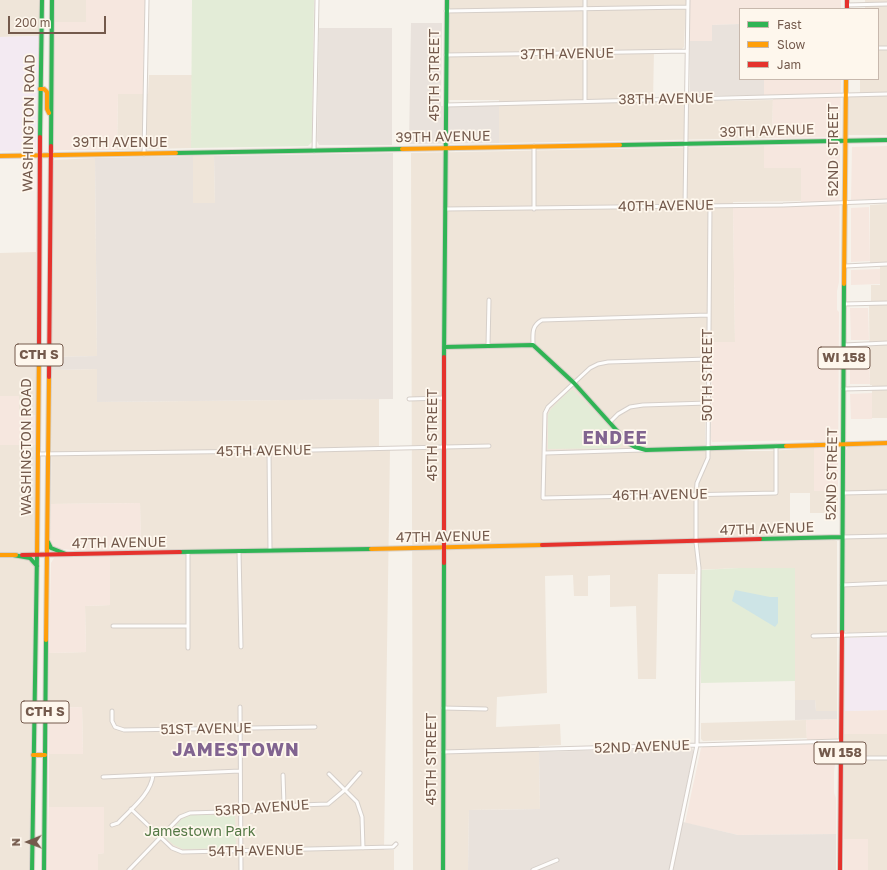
<!DOCTYPE html>
<style>
body{margin:0}
#map{position:relative;width:887px;height:870px;overflow:hidden;background:#f6f2eb;font-family:"Golos Text",sans-serif}
canvas{display:block}
.legend{position:absolute;left:739px;top:8px;width:140px;height:72px;box-sizing:border-box;background:#fef7ed;border:1px solid #c7b8ad;margin:0;padding:5px 7px;list-style:none;font-size:12px;color:#745a4c}
.legend li{display:flex;align-items:center;gap:8px;height:20px}
.legend b{width:20px;border:1px solid #c7b8ad}
.north{position:absolute;left:8px;top:822px;width:40px;height:40px;-webkit-text-stroke:3px #fef7ed;paint-order:stroke;rotate:269deg;font-size:11px;font-weight:700;line-height:16px;text-align:center;color:#745a4c}
.north::after{content:'';display:block;margin:auto;width:14px;height:18px;background:#745a4c;clip-path:polygon(50% 0,100% 100%,50% 72%,0 100%)}
.scale{position:absolute;left:8px;top:16px;width:98px;height:18px;box-sizing:border-box;border:2px solid #745a4c;border-top:0;padding-left:5px;font-size:12px;line-height:14px;white-space:nowrap;color:#745a4c;-webkit-text-stroke:3px #fef7ed;paint-order:stroke}
</style>
<div id="map">
<canvas width="887" height="870"></canvas>
<ul class="legend">
<li><b style="height:5px;background:#30b455"></b>Fast</li>
<li><b style="height:5px;background:#ff9f0a"></b>Slow</li>
<li><b style="height:5px;background:#e5322d"></b>Jam</li>
</ul>
<div class="north">N</div>
<div class="scale">200 m</div>
</div>
<script>
const ctx = document.querySelector('canvas').getContext('2d');
ctx.lineJoin = 'round';
function fillPath(path, color) { ctx.fillStyle = color; ctx.fill(path, 'evenodd'); }
function strokePath(path, color, width, dash) { ctx.strokeStyle = color; ctx.lineWidth = width; ctx.lineCap = dash ? 'butt' : 'round'; ctx.setLineDash(dash || []); ctx.stroke(path); }
function label(font, color, halo, rows, align = 'center') {
  ctx.font = font + ' "Golos Text",sans-serif'; ctx.lineWidth = 3.5; ctx.setLineDash([]); ctx.textBaseline = 'middle'; ctx.strokeStyle = halo; ctx.fillStyle = color; for (const [text, x, y, turn = 0] of rows) {
    ctx.save(); ctx.translate(x, y); ctx.rotate((+turn || 0) * Math.PI / 180); ctx.textAlign = isNaN(turn) ? turn : align; if (halo) ctx.strokeText(text, 0, 0); ctx.fillText(text, 0, 0); ctx.restore();
  }
}
const residential = new Path2D(`
 M0,0H39V36L0,37Z
 M55,0H86V22H54Z
 M450,0H686L684,47L682,49H654L653,102L773,100L772,138L499,143V100H449Z
 M865,0H887V135H844L845,96H860V79H878V9H865Z
 M149,75H192L191,148L117,150L118,94H148Z
 M764,146V168H801V201L733,202L735,342H706L705,451H769L814,448V491H838V513H810V493H790V541L834,540L837,541V711H816L815,700H795L794,568H739L695,570V574H658L656,679H638L636,606L610,607V575L588,576V596H574L573,575L545,576L547,693L497,697L496,727L560,724L561,745L539,746L540,809L469,810L468,870H413L411,153Z
 M193,156H214L215,203L193,204Z
 M95,158L97,356L52,357V161L55,160Z
 M887,204V418H872V385H870L869,305H871V285H880V263H870V205Z
 M36,252V415H19L18,396H0V253Z
 M97,369V402L379,399V449H390L384,850H394V870H98V854L104,853L49,807V754L83,753L82,707L49,708V653L86,652L85,606L110,605V556L141,555L140,503L51,504L52,370Z
 M0,445H36L29,870H0Z
 M887,446V632L848,633L845,631L846,450L848,447H852Z
 M806,720L807,738L703,741L701,739V723Z
 M844,734H887V870H868V839H844Z`);
const commercial = new Path2D(`
 M86,0H145L143,94H118L117,150H54L52,148V144L54,22H86Z
 M690,0H841V9H740V24L712,25V41H690Z
 M764,79H841L840,135L836,137L772,138L773,95H764Z
 M839,145L840,151L839,282L837,291V310L839,312L838,491H814V440L712,442L711,439L712,342H735L733,208L801,206V168H764V146Z
 M887,146V199L851,200L852,147Z
 M869,207L870,261L851,262V208Z
 M880,269V284L851,285V270Z
 M850,308H868L869,340H851Z
 M850,348H869L870,384H850Z
 M872,393V419H851L850,394Z
 M0,396H19V415H36V445H0Z
 M140,503L141,550H110V605L85,606L86,652L49,653L51,563L54,558L73,556L74,550L59,549L52,546L50,538L51,504Z
 M82,707L83,754H49V708Z
 M887,710V734H844L845,711Z
 M837,719V748L834,772V793L836,798V834L738,835L685,823L701,748L703,747L807,744L806,720Z
 M49,807H104V853L98,854V870H47Z
 M844,839H868V870H844Z`);
const industrial = new Path2D(`
 M411,23H442L441,106L499,105V143L409,144Z
 M740,24V79H764V95L691,96L690,92V41H712V25Z
 M319,28H392V145H319L317,141Z
 M393,153V399L97,402V369L52,370V357L97,356L95,158L193,156V203H215L214,156Z
 M795,700H815L816,711H837V719L795,720Z
 M692,748L693,750V754L679,821L738,835L836,834V870H468L469,810L540,809L539,752Z`);
const education = new Path2D(`
 M39,36L36,148L34,150L27,151H0V37Z
 M887,636V710L845,711V638Z`);
const green = new Path2D(`
 M192,0H314L312,142L308,146L191,148Z
 M573,390L621,439L622,443L621,446L617,448L548,449V415L551,409L569,391Z
 M739,568H795V681L701,683V570Z
 M191,815H235L236,848L183,849L174,845L165,837L182,819Z`);
const water = new Path2D(`
 M735,590L770,597H778V623L775,627L732,601Z`);
const street = new Path2D(`
 M847,5L887,4
 M446,11L688,7
 M878,48H887
 M446,55L687,51
 M585,101V0
 M446,105L887,94
 M534,146V209
 M314,151L317,0
 M144,154L147,0
 M685,206L688,0
 M445,209L783,205L887,201
 M845,266L887,264
 M844,304L887,303
 M533,345C533,334 531,326 542,320L709,315
 M844,345L887,343
 M488,346L489,300
 M709,359L608,362L598,364L590,368L548,407L545,413L543,498L776,493V446
 M843,389L887,388
 M409,399L444,398
 M610,422L618,414L630,407L643,405L708,403
 M269,451L270,550
 M545,453L643,450
 M38,454L269,451L489,446
 M843,493L887,492
 M842,537L887,536
 M239,551L241,647
 M842,585L887,583
 M113,626H187
 M813,636L887,634
 M188,648V553
 M240,707L241,870
 M443,708L486,709
 M112,711V721L115,727L124,730L315,727
 M443,752L840,741
 M840,758H887
 M329,774L357,802L362,817L363,848
 M283,775L284,805
 M103,777L240,771
 M131,809L172,848L182,852L393,847L396,844
 M112,825L118,823C131,809 151,794 153,775
 M129,870L180,817L190,813L256,811L272,806L328,804L346,789L360,773
 M533,870L557,860
 M671,870L697,745L699,568L696,542V495L697,483L708,458L710,205`);
const fast = new Path2D(`
 M40,137L42,0
 M620,145L887,140
 M51,146L52,0
 M176,153L402,149
 M444,347L533,345L574,383L628,443L635,447L646,450L786,446
 M444,357L447,0
 M760,539L842,537
 M48,542L51,548L66,554
 M180,552L371,549
 M13,555L30,558L37,566
 M842,632L844,284
 M32,870L37,554
 M44,870L46,640
 M443,870L444,563`);
const slow = new Path2D(`
 M40,89H44L47,92V109L49,113
 M402,149L620,145
 M0,156L176,153
 M844,284L846,79
 M786,446L887,443
 M371,549L542,545
 M37,554L39,348
 M0,555H16
 M46,640L49,377
 M33,755H45`);
const jam = new Path2D(`
 M847,0V9
 M39,348L40,137
 M49,377L51,146
 M542,545L760,539
 M22,555L180,552
 M444,563V357
 M840,870L842,632`);
const shields = [
 [39,355,48],
 [844,358,52],
 [45,712,48],
 [840,753,52]
];
const shieldNames = [
 ["CTH S",39,355],
 ["WI 158",844,358],
 ["CTH S",45,712],
 ["WI 158",840,753]
];
const streetNames = [
 ["37TH AVENUE",567,54,-1],
 ["45TH STREET",435,75,-90],
 ["38TH AVENUE",666,99,-1],
 ["WASHINGTON ROAD",29,123,-89],
 ["39TH AVENUE",767,131,-2],
 ["39TH AVENUE",443,137,-1],
 ["39TH AVENUE",120,143],
 ["52ND STREET",834,150,-90],
 ["40TH AVENUE",666,206,-1],
 ["50TH STREET",708,375,-90],
 ["45TH STREET",433,435,-90],
 ["WASHINGTON ROAD",27,447,-90],
 ["45TH AVENUE",264,451,-1],
 ["52ND STREET",832,474,-89],
 ["46TH AVENUE",660,495,-1],
 ["47TH AVENUE",767,529,-2],
 ["47TH AVENUE",443,537,-1],
 ["47TH AVENUE",119,543,-1],
 ["51ST AVENUE",206,729,-1],
 ["52ND AVENUE",642,747,-2],
 ["45TH STREET",432,759,-90],
 ["53RD AVENUE",262,808,-4],
 ["54TH AVENUE",256,851,-1]
];
const parkNames = [
 ["Jamestown Park",200,832]
];
const districtNames = [
 ["ENDEE",615,438],
 ["JAMESTOWN",236,750]
];
fillPath(residential, '#efe5d9');
fillPath(commercial, '#f6e7df');
fillPath(industrial, '#e9e2dc');
fillPath(education, '#f3eaf2');
fillPath(green, '#e3ecd7');
fillPath(water, '#cde4e6');
strokePath(street, '#d6cfc9', 5);
strokePath(fast, '#d6cfc8', 6);
strokePath(slow, '#d6cfc8', 6);
strokePath(jam, '#d6cfc8', 6);
strokePath(street, '#fefdfc', 3);
strokePath(fast, '#30b455', 4);
strokePath(slow, '#ff9f0a', 4);
strokePath(jam, '#e5322d', 4);
for (const [x, y, w] of shields) { const box = new Path2D(); box.roundRect(x - w / 2, y - 11, w, 22, 3); ctx.fillStyle = '#fef7ed'; ctx.fill(box); strokePath(box, '#745a4c', 1); }
label('bold 13px', '#745a4c', null, shieldNames);
label('14px', '#745a4c', '#fef7ed', streetNames);
label('14px', '#547845', '#fef7ed', parkNames);
ctx.letterSpacing = '1px';
label('bold 18px', '#816490', '#fef7ed', districtNames);
ctx.letterSpacing = '0px';
</script>
